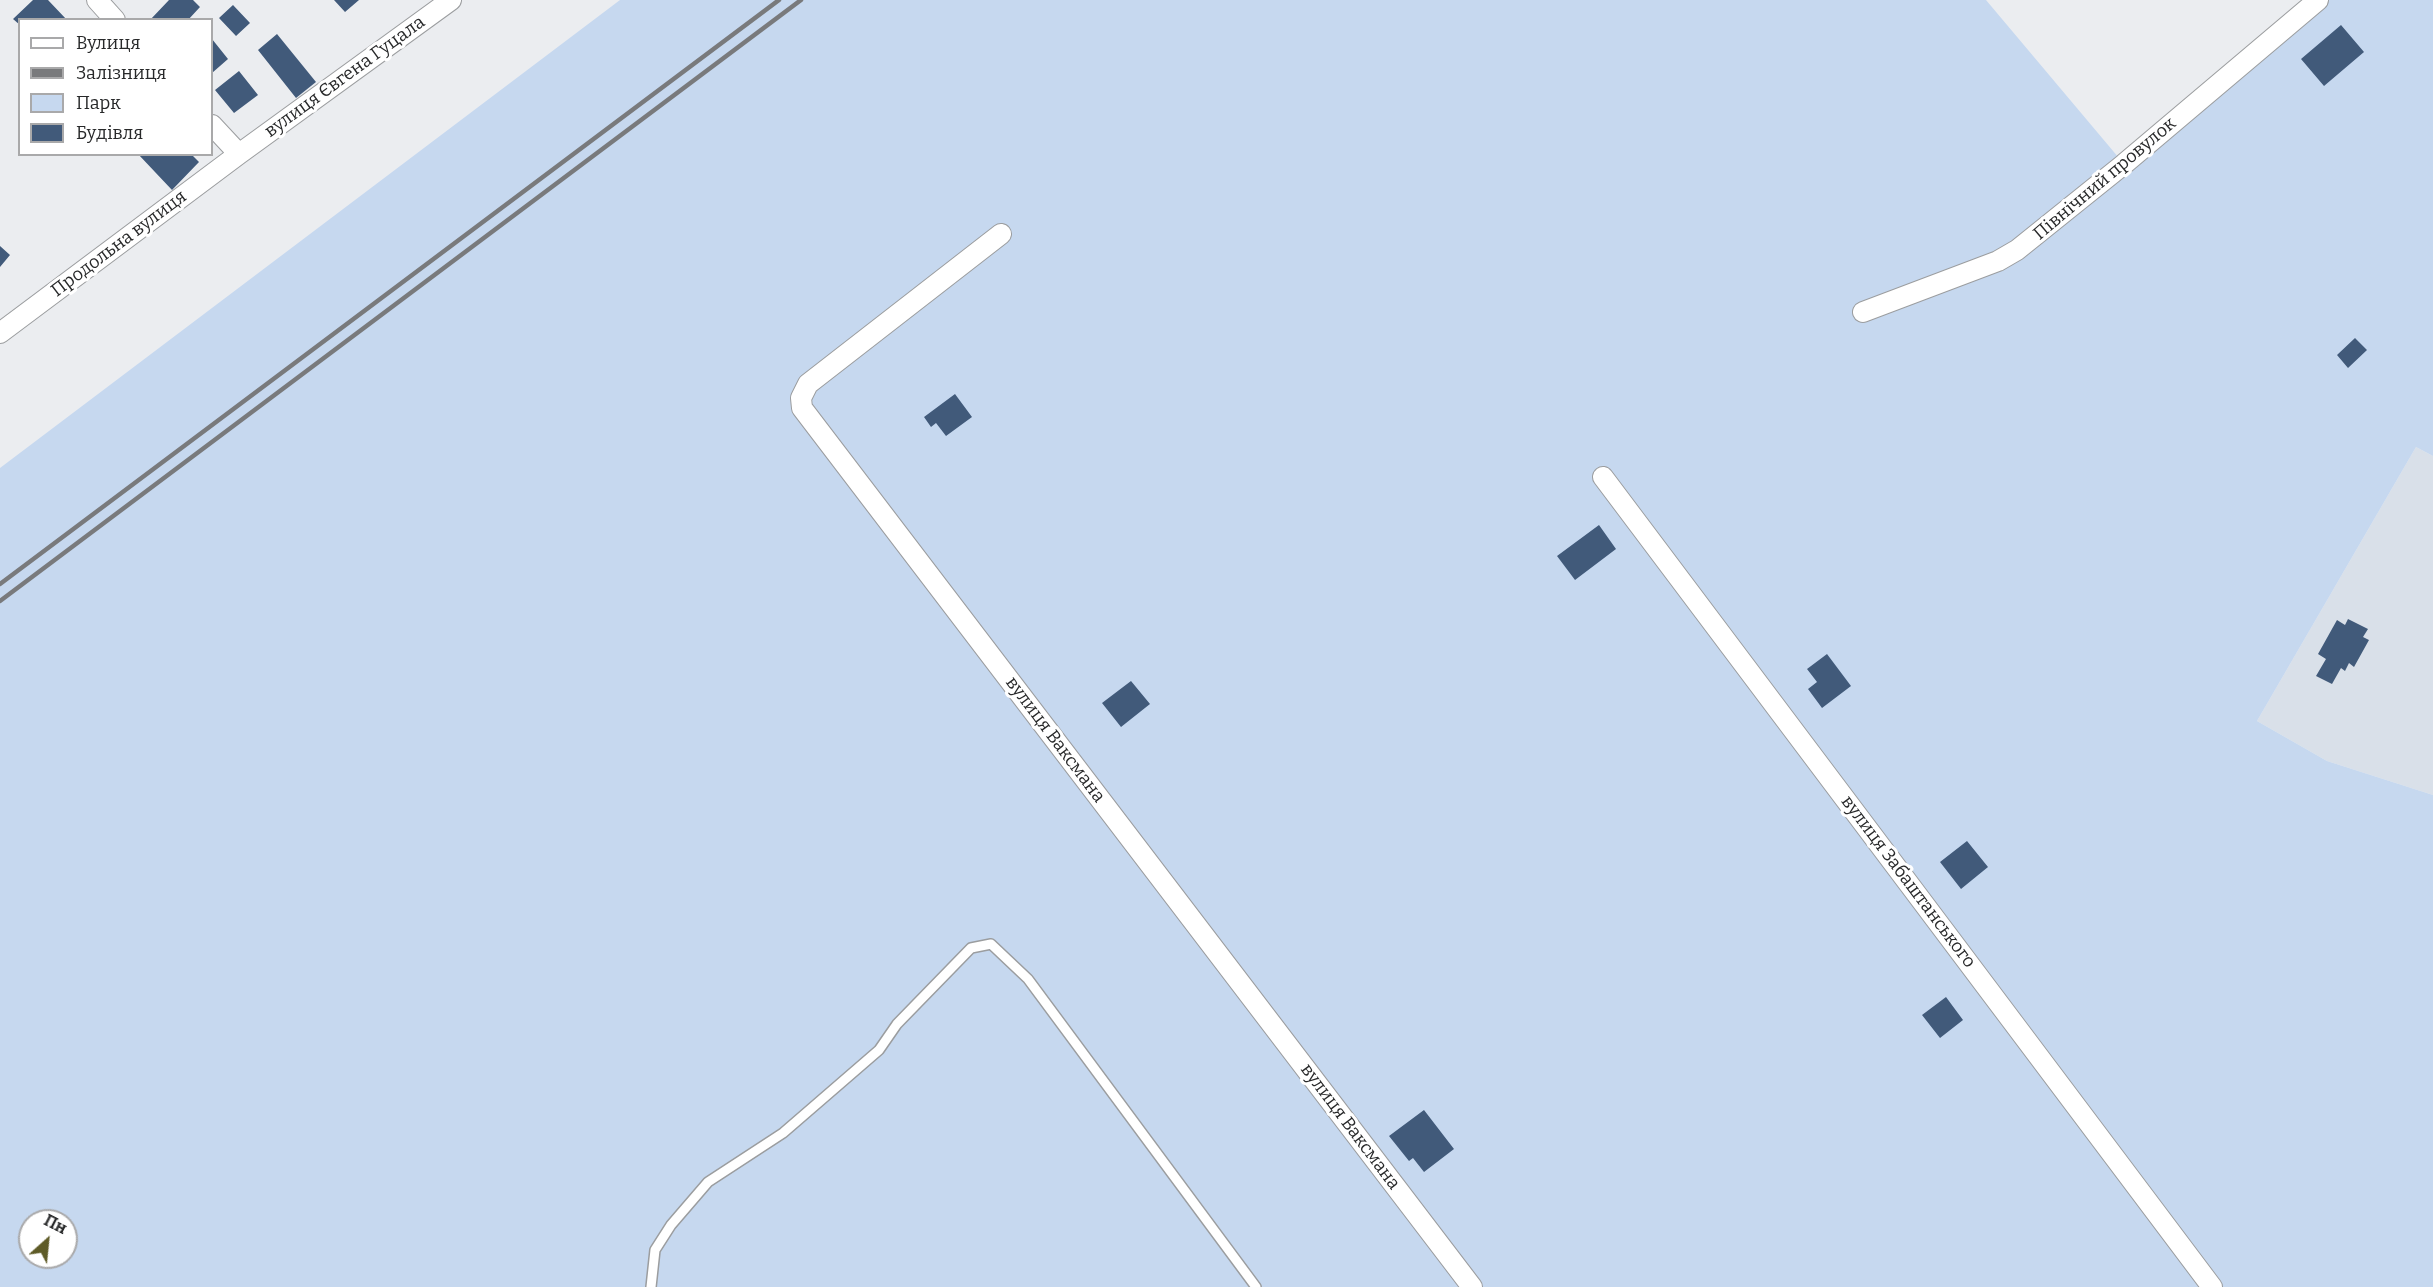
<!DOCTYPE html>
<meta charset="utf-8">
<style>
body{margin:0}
#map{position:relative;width:2433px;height:1287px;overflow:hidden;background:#ebedf0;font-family:Bitter,serif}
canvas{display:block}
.legend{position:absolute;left:18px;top:18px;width:195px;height:138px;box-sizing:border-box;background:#fff;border:2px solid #a9a9aa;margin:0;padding:8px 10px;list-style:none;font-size:18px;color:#28292a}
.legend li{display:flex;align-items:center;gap:12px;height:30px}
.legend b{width:30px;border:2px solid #a9a9aa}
.north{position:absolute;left:18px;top:1209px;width:60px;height:60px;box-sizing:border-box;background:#fff;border:2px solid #a9a9aa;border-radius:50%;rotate:27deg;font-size:16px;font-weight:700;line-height:24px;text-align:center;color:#28292a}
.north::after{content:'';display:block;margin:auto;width:21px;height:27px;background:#5e5b27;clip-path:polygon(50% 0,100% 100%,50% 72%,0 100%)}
</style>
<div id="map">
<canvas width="2433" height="1287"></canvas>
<ul class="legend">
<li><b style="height:8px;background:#fff"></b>Вулиця</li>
<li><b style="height:8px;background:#797a7c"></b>Залізниця</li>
<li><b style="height:16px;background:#c6d8ef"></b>Парк</li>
<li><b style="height:16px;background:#415a7a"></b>Будівля</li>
</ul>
<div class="north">Пн</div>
</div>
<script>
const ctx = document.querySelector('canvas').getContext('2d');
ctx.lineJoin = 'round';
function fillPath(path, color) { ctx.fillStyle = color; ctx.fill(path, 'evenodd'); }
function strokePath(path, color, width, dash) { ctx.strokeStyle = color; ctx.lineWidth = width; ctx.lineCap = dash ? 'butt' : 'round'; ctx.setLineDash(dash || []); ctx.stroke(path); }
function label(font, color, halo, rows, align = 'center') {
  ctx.font = font + ' Bitter,serif'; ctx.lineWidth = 6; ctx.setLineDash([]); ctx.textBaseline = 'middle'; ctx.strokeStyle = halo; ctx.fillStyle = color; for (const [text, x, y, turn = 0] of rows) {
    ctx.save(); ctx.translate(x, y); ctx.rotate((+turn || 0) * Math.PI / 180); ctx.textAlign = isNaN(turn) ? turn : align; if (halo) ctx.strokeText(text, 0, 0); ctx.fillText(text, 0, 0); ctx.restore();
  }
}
const built = new Path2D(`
 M2416,447L2433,456V795L2327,761L2257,721Z`);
const green = new Path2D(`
 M620,0H1986L2124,164L2318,0H2433V456L2416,447L2257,721L2327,761L2433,795V1287H0V468ZM30,1221H66V1257H30Z`);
const building = new Path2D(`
 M33,0H48L67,20H20V25L13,19Z
 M169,0H193L200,7L188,20H150Z
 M334,0H359L345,12Z
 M233,5L250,23L236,36L219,18Z
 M2341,25L2364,52L2324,86L2301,59Z
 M277,34L316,82L296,98L258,50Z
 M212,39L228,59L212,73Z
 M239,71L258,95L234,113L215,90Z
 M138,154H191L199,162L172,190Z
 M0,246L10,255L0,267Z
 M2355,338L2367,350L2348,368L2337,355Z
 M955,394L972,417L946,436L936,423L931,427L924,417Z
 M1599,525L1616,549L1575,580L1557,556Z
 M2348,619L2368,629L2363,637L2369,640L2354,667L2349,663L2345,671L2341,668L2332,684L2316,676L2326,659L2318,654L2337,620L2345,625Z
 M1827,654L1851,686L1822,708L1808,689L1817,682L1807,669Z
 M1131,681L1150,704L1121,727L1102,703Z
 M1967,841L1988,867L1961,889L1940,862Z
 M1946,997L1963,1020L1940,1038L1922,1015Z
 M1424,1110L1454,1149L1424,1172L1413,1158L1409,1161L1389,1136Z`);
const service = new Path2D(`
 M651,1287L655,1250L671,1225L708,1182L783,1133L879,1050L897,1024L971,948L991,944L1028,979L1256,1287`);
const minor = new Path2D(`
 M97,0L115,20
 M212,125L239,154
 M1001,234L808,384L801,398L802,408L1472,1287
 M1863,312L1998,261L2017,250L2124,164L2318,0
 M0,333L239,154L451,0
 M1603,477L2212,1287`);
const rail = new Path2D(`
 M0,584L779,0
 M0,601L801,0`);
const streetNames = [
 ["вулиця Євгена Гуцала",345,77,-36],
 ["Північний провулок",2105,179,-40],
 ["Продольна вулиця",119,244,-37],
 ["вулиця Ваксмана",1055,740,53],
 ["вулиця Забаштанського",1908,882,53],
 ["вулиця Ваксмана",1350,1127,53]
];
fillPath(built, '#d9e0e9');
fillPath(green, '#c6d8ef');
fillPath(building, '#415a7a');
strokePath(service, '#9b9d9f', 12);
strokePath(minor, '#9b9d9f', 22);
strokePath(service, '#fff', 9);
strokePath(minor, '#fff', 20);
strokePath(rail, '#797a7c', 4.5);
label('18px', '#28292a', '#fff', streetNames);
</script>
